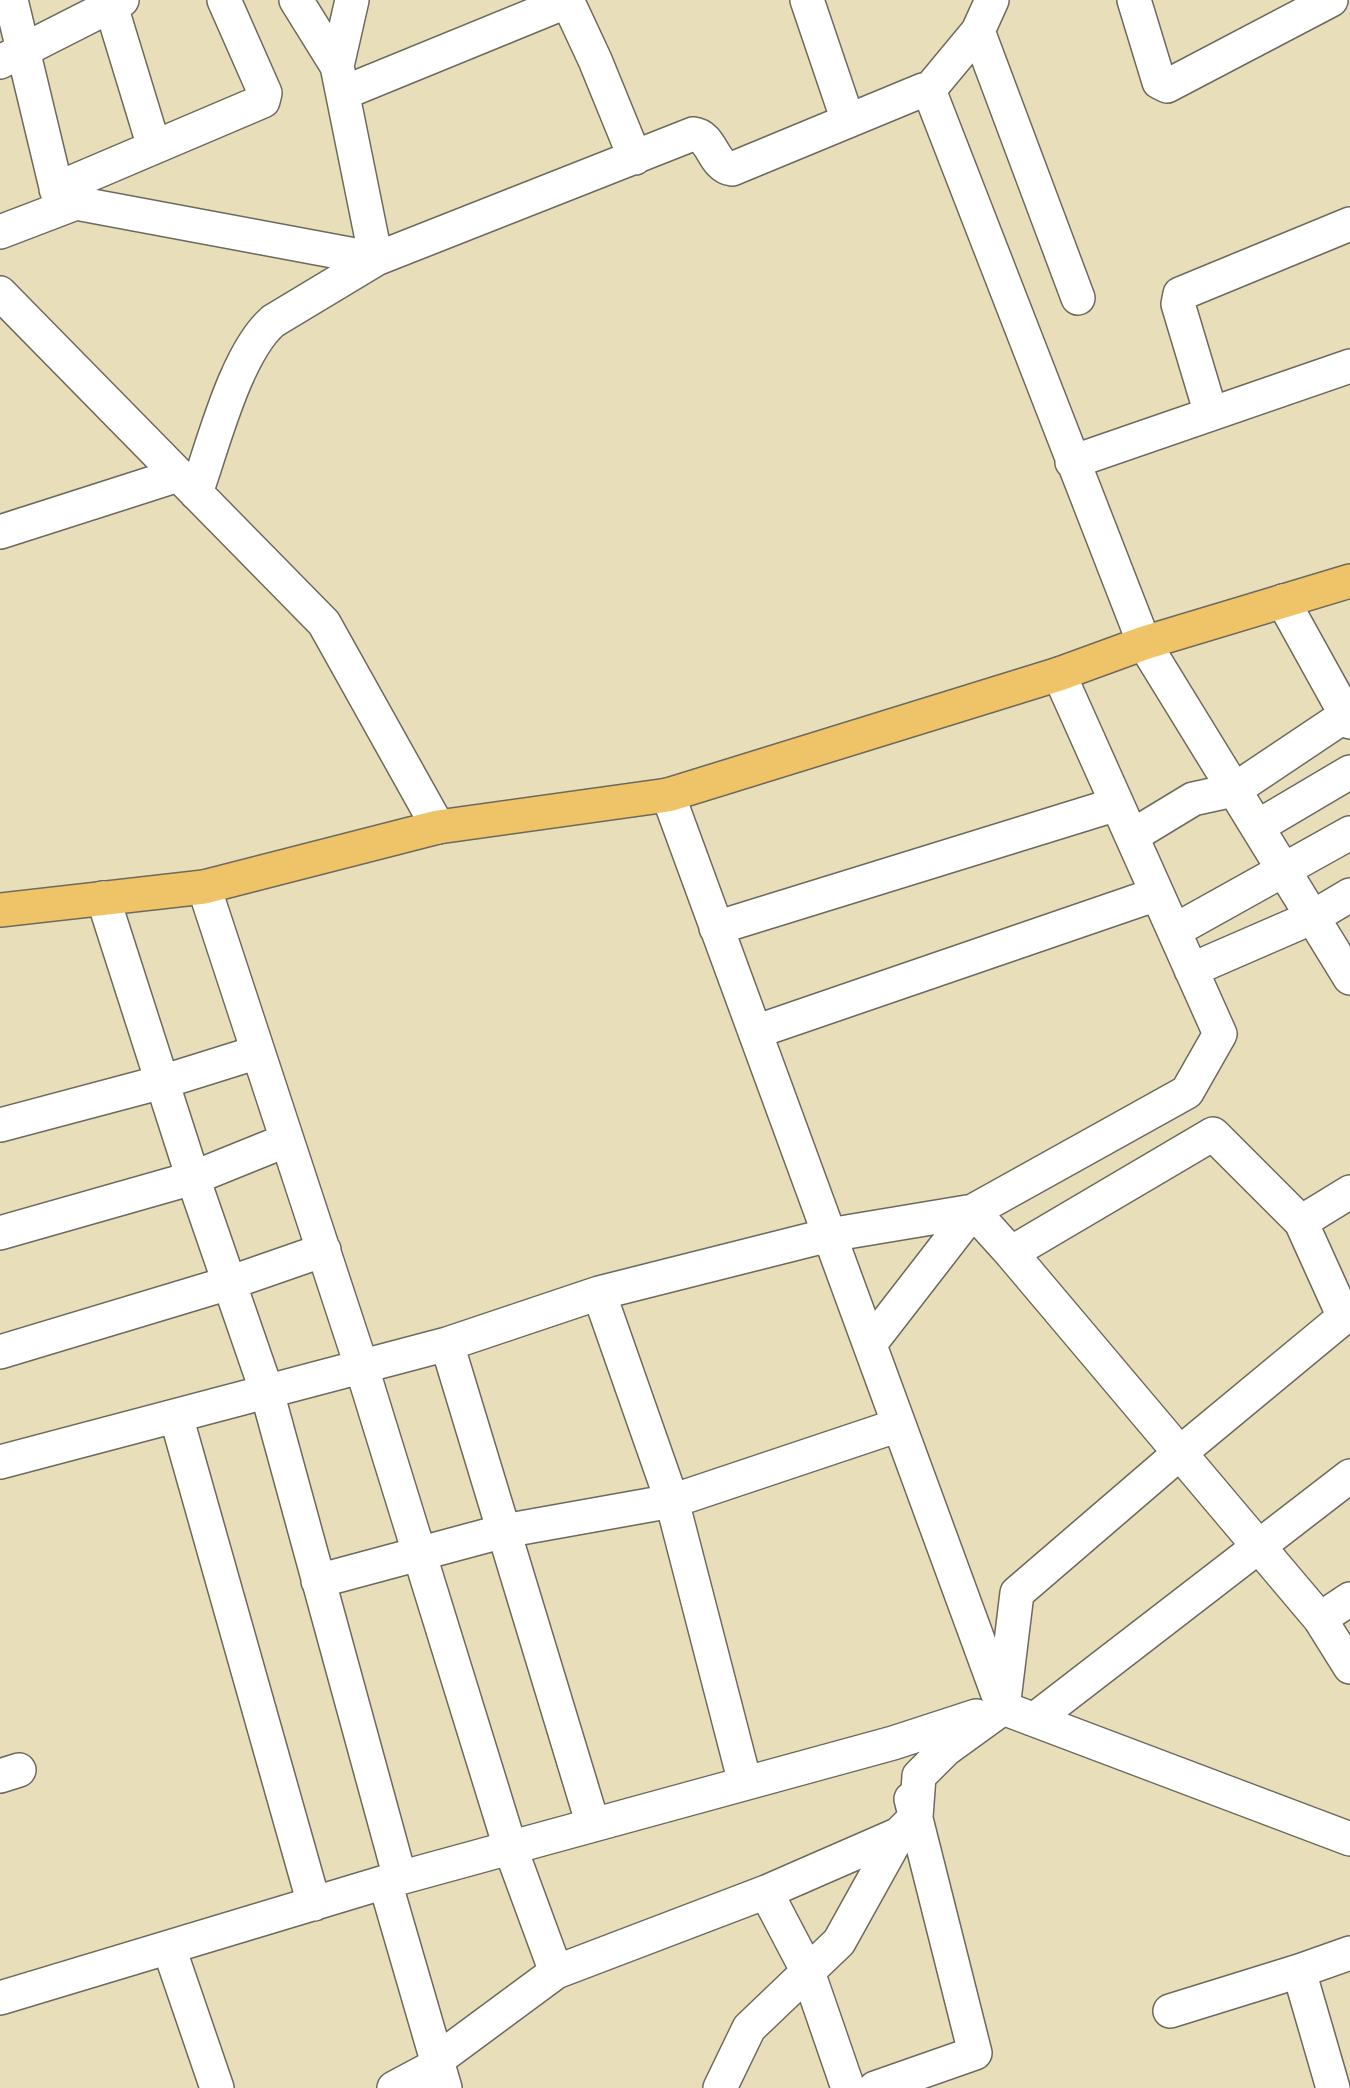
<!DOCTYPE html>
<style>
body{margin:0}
canvas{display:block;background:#e8dfba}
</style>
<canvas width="1350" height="2088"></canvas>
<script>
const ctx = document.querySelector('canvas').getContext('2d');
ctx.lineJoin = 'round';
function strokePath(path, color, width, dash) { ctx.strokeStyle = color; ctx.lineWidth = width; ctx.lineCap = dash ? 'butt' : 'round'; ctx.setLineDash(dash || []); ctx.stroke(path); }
const minor = new Path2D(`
 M11,0L61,208
 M567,0L595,60L635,158
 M807,0L848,121
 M1134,0L1159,82L1167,86L1331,0
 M111,6L154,147
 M978,31L1078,298
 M0,62L122,0
 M337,66L352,0
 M929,90L978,31L992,0
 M343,93L568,1
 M56,189L263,101L265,93L224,0
 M0,232L76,203L376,259L337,66L296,0
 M0,293L324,623L438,827
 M1211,414L1178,304L1180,294L1350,224
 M1072,462L1350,366
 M196,493C213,445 236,353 273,321L376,259L693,134C713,136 712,166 732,169L923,90H929L1144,643L1350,978
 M0,532L178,475
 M1283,601L1350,722
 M668,795L1003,1708L1350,1839
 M1257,827L1350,772
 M1132,836L1193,799L1234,790L1346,715L1350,707
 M204,887L361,1365L510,1847L556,1972
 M103,898L193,1178L267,1392L400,1878
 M716,928L1117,804
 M1174,931L1350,833
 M1191,970L1313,917L1350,895
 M755,1032L1157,894
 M0,1125L162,1082L258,1052
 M0,1233L193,1178L287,1140
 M1011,1253L1213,1134L1301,1222
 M599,1293L672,1501L745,1783
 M447,1344L593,1825
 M870,1344L973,1211L1011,1253L1320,1619L1350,1667
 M0,1352L229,1283L324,1250
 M176,1416L314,1904
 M0,1462L447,1344L599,1293L829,1235L973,1211L1187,1092L1220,1034L1059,674
 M318,1581L504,1531L672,1501L899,1425
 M1320,1619L1350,1599
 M1035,1719L1350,1476
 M0,1776L19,1770
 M385,1882L445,2088
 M766,1892L808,1972L848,2088
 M169,1948L217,2088
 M1299,1971L1333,2088
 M0,1998L385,1882L893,1743L976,1716
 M1170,2011L1299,1971L1350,1953
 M394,2088L437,2065L441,2057L556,1972L766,1892L899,1834
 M720,2088L749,2028L839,1942L899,1834L916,1817L919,1776L945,1750L1003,1708L1017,1593L1181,1452L1344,1317L1301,1222L1350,1192
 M875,2088L975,2053L911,1799`);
const major = new Path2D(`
 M0,910L204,887L438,827L668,795L1059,674L1144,643L1350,581`);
strokePath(minor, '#6d6a5d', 36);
strokePath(major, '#6d6a5d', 36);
strokePath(minor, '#fff', 33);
strokePath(major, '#efc469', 33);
</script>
